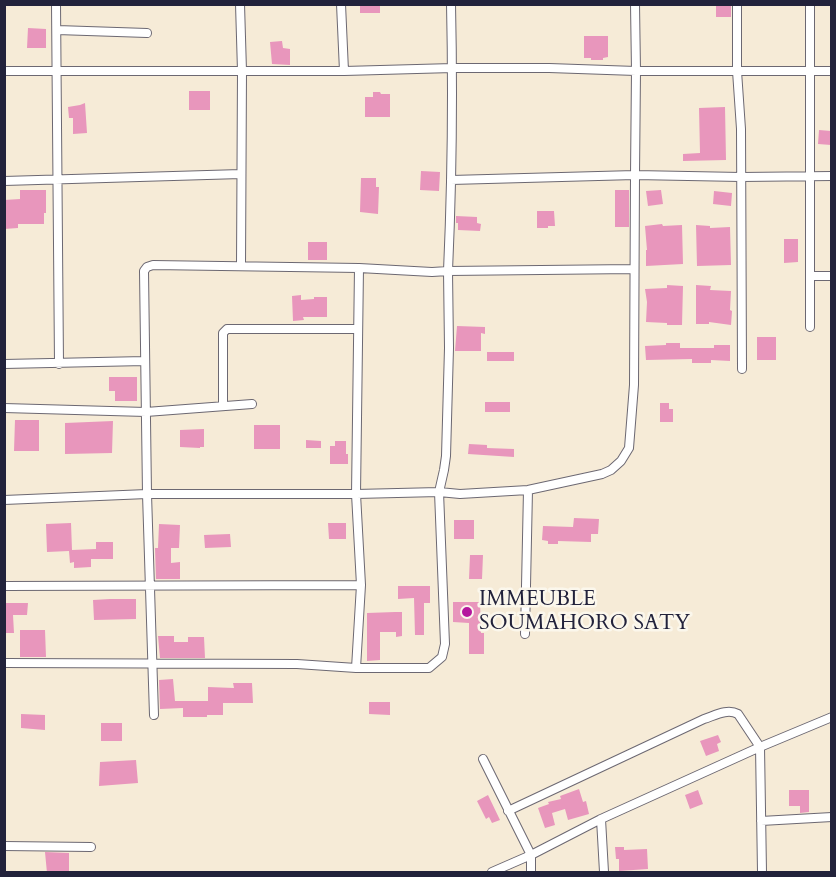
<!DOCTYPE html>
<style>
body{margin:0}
#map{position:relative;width:836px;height:877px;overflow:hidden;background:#f6ebd7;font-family:Cardo,serif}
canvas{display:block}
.frame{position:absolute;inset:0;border:6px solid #22223b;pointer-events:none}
</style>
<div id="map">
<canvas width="836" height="877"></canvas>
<div class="frame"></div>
</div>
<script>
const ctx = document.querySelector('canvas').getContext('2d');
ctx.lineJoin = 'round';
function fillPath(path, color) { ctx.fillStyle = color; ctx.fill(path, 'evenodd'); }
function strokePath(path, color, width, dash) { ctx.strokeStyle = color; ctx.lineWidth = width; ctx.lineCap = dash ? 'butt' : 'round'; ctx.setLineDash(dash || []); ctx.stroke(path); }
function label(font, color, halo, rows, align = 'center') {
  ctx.font = font + ' Cardo,serif'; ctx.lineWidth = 5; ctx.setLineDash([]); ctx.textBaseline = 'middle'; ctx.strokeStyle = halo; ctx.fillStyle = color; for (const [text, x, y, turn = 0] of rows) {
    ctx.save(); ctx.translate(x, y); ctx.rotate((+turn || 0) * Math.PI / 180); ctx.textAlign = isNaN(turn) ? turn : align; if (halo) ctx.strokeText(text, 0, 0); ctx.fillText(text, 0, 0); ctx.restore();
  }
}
const building = new Path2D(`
 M360,4H380V13H360Z
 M716,4H731V17H716Z
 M28,28L46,29V48H27Z
 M584,36H608V57L603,58V60H591V58H584Z
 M282,41L283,48L290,49V65L272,64L270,42Z
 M189,91H210V110H189Z
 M373,92H380L381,94H390V117H365V97H373Z
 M85,103L87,133L73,134V118H69L68,107L80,105Z
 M725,107L726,160L683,161V154L700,153L699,108Z
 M819,130L831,131V145L818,144Z
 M421,171L440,172L439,191L420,190Z
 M361,178H376V187H379L378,214L360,212Z
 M20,190H46V213H44V224H18V228L4,229V200L20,199Z
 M615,190H629V227H615Z
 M661,190L663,204L648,206L646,191Z
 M714,191L732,193L731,206L713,204Z
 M537,211H554L555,226H548V228H537Z
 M456,216L477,217V223L481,224L480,231L458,230V223H456Z
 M662,224L663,226L682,225L683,264L646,266V250H647L645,226Z
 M696,225L710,226V228L730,227L731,265L697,266Z
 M784,239H798V262L784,263Z
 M308,242H327V260H308Z
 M667,285L683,286L682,325H667V323L646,322L647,302L645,289L667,288Z
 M696,285L711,286L710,290L731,291L730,310L732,311L731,325L709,322V324H696Z
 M301,295V300L314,299V297H327V317H303L304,320L293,321L292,296Z
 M457,326L485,327V334L481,333V351H455Z
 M757,337H776V360H757Z
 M666,343H680V348H714V345H730V361L711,360V363H692V359L646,360L645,346L666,345Z
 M487,352H514V361H487Z
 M109,377H137V401H115V391H109Z
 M485,402H510V412H485Z
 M660,403H669V409H673V422H660Z
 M15,420H39V451H14Z
 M113,421L112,453L65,454V423Z
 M254,425H280V449H254Z
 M204,429V447H200V448L180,447V430Z
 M306,440L321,441V448H306Z
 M335,441H346V454H348V464H330V446H335Z
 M469,444L487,445V448L514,449V457L468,454Z
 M574,518L599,519L598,534H591V542L558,541V544H548V541L542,540L543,526L573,527Z
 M454,520H474V539H454Z
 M71,523L72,550L96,549V542H113V559H91V567L74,568V562L70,563L69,551L47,552L46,524Z
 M328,523H346V539H329Z
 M159,524L180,525L179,548H171V563L180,562V579H156L155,548H158Z
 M230,534L231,547L205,548L204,535Z
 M470,555H483L482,579H469Z
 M398,586H430V603H424V635H415L414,598L398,599Z
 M110,599H136V619L94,620L93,600Z
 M453,602H480L481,633H484V654H469V623L453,622Z
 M4,603H28L27,615H13L14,633H4Z
 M395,612H402V636L396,637V632H380V660L367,661V613Z
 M20,630H45L46,657H20Z
 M158,636H174V642H188V637H204L205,658H160Z
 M173,679L175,701H208V687L234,688L233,683H252L253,703H223V715H207V717H183V708L160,709L159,680Z
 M369,702H390V715L369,714Z
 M21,714L45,715V730L21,728Z
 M101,723H122V741H101Z
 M718,735L721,742L717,744L719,751L706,756L700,741Z
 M136,760L138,783L99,786L100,762Z
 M579,789L583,802L586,801L589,814L568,820L565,809L552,813L555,825L545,828L538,808L549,804L548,802L561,799L560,796Z
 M698,790L703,804L690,809L685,795Z
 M789,790H809V812L800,813V806H789Z
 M488,795L500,820L492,823L489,817L486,819L477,801Z
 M615,847H624V850L647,849L648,869L619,871V859H616Z
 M45,852L69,853V873H47Z`);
const street = new Path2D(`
 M56,4L59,364
 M240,4L242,71L241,266
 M341,4L344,71
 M737,4V71L741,129L742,369
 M57,30L147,33
 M4,71H344L453,68H549L636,71H832
 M451,180L635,175L636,71L635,4
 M4,181L241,174
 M810,276H832
 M810,327V4
 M4,364L145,361
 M223,406V333L227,329H358
 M4,408L146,412L252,404
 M4,500L147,494H356L439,492L460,494L528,490L602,474L611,470L621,461L629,448L634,385L635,175L741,177L832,176
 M4,586L361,585
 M525,634L528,490
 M4,663L297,664L356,668H429L442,657L445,644L439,492L444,470L446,456L449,348L448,271L634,269
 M356,668L361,585L356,494L359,268
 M154,715L147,494L144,271L147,267L153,265L359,268L432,272L448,271C452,182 453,93 451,4
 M483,759L531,855V872
 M508,811L704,719C714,716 727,708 738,714L760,747L762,872
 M601,819L604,872
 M761,821L832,817
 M4,846L91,847
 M492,872L531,855L601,819L760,747L832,717`);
const markers = [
 [467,612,6,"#b5179e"]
];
const poiNames = [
 ["IMMEUBLE",479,600],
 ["SOUMAHORO SATY",479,624]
];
fillPath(building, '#e896bc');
strokePath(street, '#6c6872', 10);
strokePath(street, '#fff', 8);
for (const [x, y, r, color] of markers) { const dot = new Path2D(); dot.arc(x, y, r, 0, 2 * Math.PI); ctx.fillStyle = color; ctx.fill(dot); strokePath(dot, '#fbf7ec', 2); }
label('21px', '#22223b', '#fbf7ec', poiNames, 'left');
</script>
